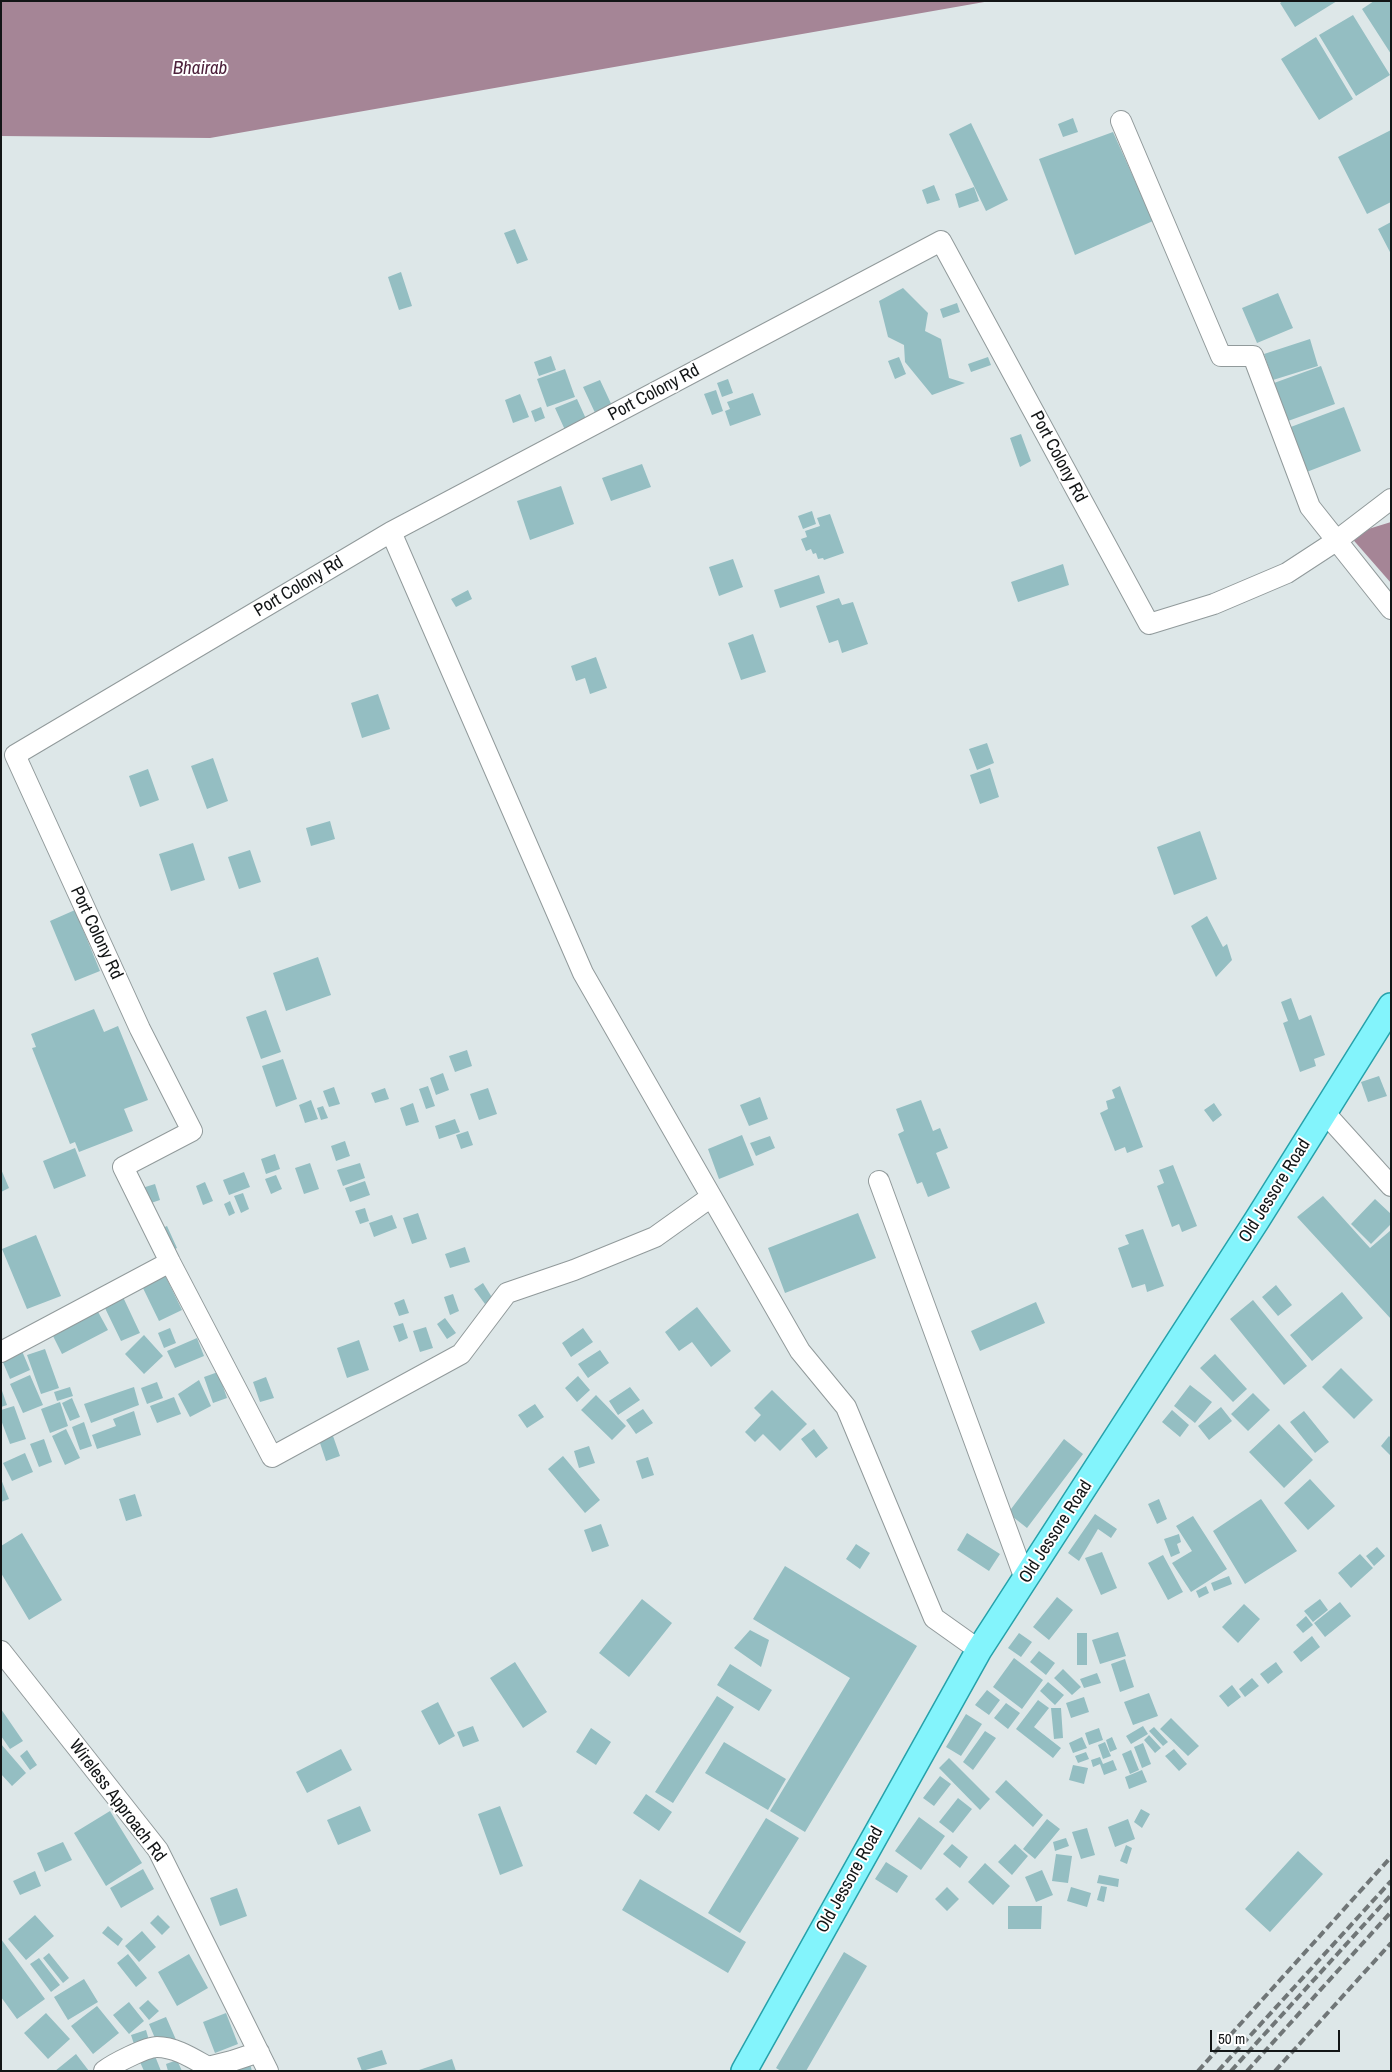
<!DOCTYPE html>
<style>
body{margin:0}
#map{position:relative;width:1392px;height:2072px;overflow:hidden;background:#dde7e8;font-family:"Archivo Narrow",sans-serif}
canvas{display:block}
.frame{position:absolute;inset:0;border:2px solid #121516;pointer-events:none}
.scale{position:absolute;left:1210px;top:2030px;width:130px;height:22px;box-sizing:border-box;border:2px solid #121516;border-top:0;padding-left:6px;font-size:15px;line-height:18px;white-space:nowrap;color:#121516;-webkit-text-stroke:4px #fff;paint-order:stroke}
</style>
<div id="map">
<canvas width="1392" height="2072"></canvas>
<div class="frame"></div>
<div class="scale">50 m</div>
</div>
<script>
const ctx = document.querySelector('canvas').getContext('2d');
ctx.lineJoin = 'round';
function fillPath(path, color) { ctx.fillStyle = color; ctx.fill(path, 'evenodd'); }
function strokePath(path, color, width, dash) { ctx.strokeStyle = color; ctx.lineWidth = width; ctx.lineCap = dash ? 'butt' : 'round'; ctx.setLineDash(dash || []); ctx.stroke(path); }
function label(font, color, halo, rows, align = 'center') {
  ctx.font = font + ' "Archivo Narrow",sans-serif'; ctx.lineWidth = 4; ctx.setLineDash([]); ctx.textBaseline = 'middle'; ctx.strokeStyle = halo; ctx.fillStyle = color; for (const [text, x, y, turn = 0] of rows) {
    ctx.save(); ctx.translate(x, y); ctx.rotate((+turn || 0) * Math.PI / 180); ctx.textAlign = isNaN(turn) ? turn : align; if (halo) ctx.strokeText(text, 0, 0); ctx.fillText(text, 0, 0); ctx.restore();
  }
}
const water = new Path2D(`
 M1,1H990L210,138L1,136Z
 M1391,522V583L1349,535Z`);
const building = new Path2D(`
 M1283,1H1337L1295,27L1280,3Z
 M1374,1H1391V54L1362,9Z
 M1353,15L1390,75L1356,96L1319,35Z
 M1316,37L1353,99L1319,120L1281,59Z
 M1073,118L1078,132L1063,137L1058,124Z
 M971,123L1008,200L986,211L949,134Z
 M1391,130V202L1367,214L1338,157Z
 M1113,132L1153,221L1075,255L1039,159Z
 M934,185L940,200L927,204L922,190Z
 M974,187L979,201L959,208L955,194Z
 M1391,222V254L1378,229Z
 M515,229L528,260L517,264L504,233Z
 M401,272L412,306L399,310L388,277Z
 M903,288L928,313L925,331L941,339L949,378L965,383L932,395L905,362L904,345L888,337L879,301Z
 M1278,293L1293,328L1257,343L1242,308Z
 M957,303L960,312L943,318L940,309Z
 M1310,339L1318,366L1273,380L1264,354Z
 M551,356L556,370L539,376L534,362Z
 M899,357L906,374L895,379L888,361Z
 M988,357L991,365L971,372L968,364Z
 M1321,366L1335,404L1288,421L1274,383Z
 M565,369L575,397L547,407L537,379Z
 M728,379L733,393L722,397L717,383Z
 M600,380L614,410L597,417L583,387Z
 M716,390L723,411L712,415L704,394Z
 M753,393L761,415L730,426L725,411L730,409L727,402Z
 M520,394L529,417L513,423L505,400Z
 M577,399L587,421L565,430L555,408Z
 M541,407L545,418L535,422L531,411Z
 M1344,407L1361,451L1304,473L1288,428Z
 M1021,434L1031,461L1020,467L1010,438Z
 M642,464L651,487L611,501L602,478Z
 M561,486L574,524L530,540L517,501Z
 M812,511L816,524L803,529L798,516Z
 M830,514L844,553L824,560L823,558L818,559L816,553L813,554L811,549L806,551L801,539L807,537L805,531L820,526L817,518Z
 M733,559L743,587L719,596L709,567Z
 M1063,564L1069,585L1018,602L1011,582Z
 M819,575L825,593L780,608L774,590Z
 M468,590L472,599L456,607L451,599Z
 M839,598L842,605L853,602L868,644L842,653L838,640L829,643L816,606Z
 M753,634L766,672L741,680L728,643Z
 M596,657L607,688L590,694L585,678L576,681L571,666Z
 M378,694L390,729L362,738L351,703Z
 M987,743L994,763L977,770L969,749Z
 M213,758L228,801L207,809L191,766Z
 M990,768L999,797L980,804L970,775Z
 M148,769L159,800L140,807L129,776Z
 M330,821L335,839L311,846L306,828Z
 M1200,831L1217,879L1174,895L1157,847Z
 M193,843L205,880L171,891L159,854Z
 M250,850L261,882L239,889L228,857Z
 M75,910L100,971L75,981L50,921Z
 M1207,916L1223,947L1227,944L1232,960L1216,977L1191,926Z
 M318,957L331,995L286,1011L273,973Z
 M1291,998L1299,1020L1311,1015L1325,1055L1314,1059L1316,1066L1300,1072L1283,1023L1288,1021L1281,1002Z
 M94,1009L104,1032L118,1026L148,1100L124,1109L133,1131L79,1152L75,1142L70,1144L32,1048L36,1047L31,1034Z
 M266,1010L281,1052L261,1059L246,1017Z
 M467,1050L472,1066L455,1072L449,1056Z
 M283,1059L297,1099L276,1107L262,1066Z
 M443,1073L449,1090L436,1095L430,1078Z
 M1379,1076L1387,1096L1368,1102L1361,1082Z
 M428,1086L435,1106L426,1109L419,1089Z
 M1120,1086L1143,1147L1127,1153L1125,1147L1115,1151L1100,1113L1108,1109L1106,1101L1115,1098L1112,1090Z
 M334,1087L340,1104L329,1107L323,1091Z
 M385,1088L389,1099L375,1103L371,1093Z
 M488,1088L497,1114L479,1120L470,1094Z
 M760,1097L768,1119L749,1126L740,1105Z
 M311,1100L318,1119L305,1123L299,1105Z
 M921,1100L933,1131L940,1128L948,1148L936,1153L950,1188L928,1197L922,1182L917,1184L898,1134L904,1131L896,1109Z
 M413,1103L419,1122L406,1126L400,1108Z
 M1214,1103L1222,1115L1213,1122L1204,1110Z
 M323,1106L328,1118L321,1120L317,1108Z
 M455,1119L460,1132L439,1139L435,1126Z
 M468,1131L473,1145L461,1149L456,1135Z
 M742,1135L754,1165L719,1179L708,1149Z
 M770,1136L775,1148L756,1156L750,1143Z
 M345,1141L350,1156L336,1161L331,1146Z
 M75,1148L86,1176L54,1189L43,1161Z
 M275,1154L280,1169L266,1174L261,1159Z
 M310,1163L319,1189L304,1194L295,1168Z
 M360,1163L365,1178L343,1186L337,1170Z
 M1173,1165L1197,1226L1182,1232L1179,1224L1172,1227L1157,1186L1164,1183L1159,1170Z
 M1,1169L9,1188L1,1192Z
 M244,1172L250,1187L229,1195L223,1180Z
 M276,1175L282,1189L271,1194L265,1179Z
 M365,1181L370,1195L350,1202L345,1188Z
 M205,1182L213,1201L203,1205L196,1186Z
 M155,1184L160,1200L148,1204L142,1188Z
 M243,1193L249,1209L241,1213L234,1196Z
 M1323,1196L1370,1248L1391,1230V1319L1297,1217Z
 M1375,1199L1391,1214V1224L1371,1244L1351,1224Z
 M230,1201L235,1213L229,1216L224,1204Z
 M365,1208L369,1221L360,1224L355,1211Z
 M418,1213L427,1239L412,1244L403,1218Z
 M858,1213L876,1258L785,1293L768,1248Z
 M392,1215L397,1228L374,1237L369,1223Z
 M167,1226L177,1248L167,1253L156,1231Z
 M1143,1229L1164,1286L1147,1292L1145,1284L1132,1288L1118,1248L1129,1244L1125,1235Z
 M36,1235L61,1296L27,1309L2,1249Z
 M465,1247L470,1262L450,1268L445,1254Z
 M164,1273L182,1310L159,1321L141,1284Z
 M483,1283L493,1299L485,1304L474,1289Z
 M1276,1285L1292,1305L1278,1316L1262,1297Z
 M1342,1292L1363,1318L1312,1361L1290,1335Z
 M453,1294L459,1311L450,1315L444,1297Z
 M123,1297L140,1333L121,1341L104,1306Z
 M404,1299L409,1313L399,1316L394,1303Z
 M1253,1300L1307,1366L1284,1385L1230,1319Z
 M1036,1302L1045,1323L980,1351L971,1331Z
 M697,1307L731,1351L711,1367L692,1342L679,1351L665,1332Z
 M97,1310L108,1330L62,1354L52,1334Z
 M445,1318L456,1333L447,1339L437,1324Z
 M403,1323L408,1338L399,1342L393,1326Z
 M426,1327L433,1348L420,1352L413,1331Z
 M170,1328L176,1343L164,1348L158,1333Z
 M583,1328L593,1342L571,1357L562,1343Z
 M144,1335L163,1356L144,1374L125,1354Z
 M197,1338L204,1356L175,1368L167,1351Z
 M359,1340L369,1370L347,1378L337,1348Z
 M45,1349L59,1388L41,1394L27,1355Z
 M600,1350L609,1363L588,1378L578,1364Z
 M22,1351L30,1370L10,1379L2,1360Z
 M1215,1354L1247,1389L1233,1402L1200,1368Z
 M1341,1368L1373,1400L1354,1419L1322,1387Z
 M218,1372L227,1398L213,1403L204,1377Z
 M30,1375L43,1405L23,1413L10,1384Z
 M578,1376L590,1390L577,1402L565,1388Z
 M266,1377L274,1398L260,1402L253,1382Z
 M199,1380L211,1406L190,1417L178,1394Z
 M157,1382L163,1398L147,1404L141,1388Z
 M1190,1385L1212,1402L1195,1423L1174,1406Z
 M70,1387L73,1396L57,1401L54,1392Z
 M134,1387L139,1405L91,1423L84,1404Z
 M630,1387L640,1400L618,1415L609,1401Z
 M1,1388L7,1405L1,1407Z
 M772,1390L807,1424L780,1451L763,1434L755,1442L745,1432L761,1415L754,1408Z
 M1253,1393L1270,1410L1248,1431L1231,1414Z
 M596,1395L626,1426L612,1440L581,1410Z
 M174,1397L181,1414L157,1423L150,1406Z
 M72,1398L80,1417L70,1421L62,1403Z
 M60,1402L68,1426L50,1433L41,1409Z
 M535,1404L544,1417L527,1428L518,1415Z
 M14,1406L26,1439L10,1444L1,1420V1410Z
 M1221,1407L1232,1421L1209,1440L1198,1426Z
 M643,1409L653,1423L636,1434L626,1420Z
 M1172,1410L1189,1425L1180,1437L1162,1422Z
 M134,1411L141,1435L97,1449L92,1435L116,1426L113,1419Z
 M1304,1411L1329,1442L1315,1453L1290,1422Z
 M84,1422L92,1446L80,1450L72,1427Z
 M1279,1424L1313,1460L1284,1488L1249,1452Z
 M66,1429L80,1458L65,1465L52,1436Z
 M814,1429L828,1448L816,1458L801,1439Z
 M333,1436L340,1456L326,1461L319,1440Z
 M1389,1436L1391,1438V1456L1381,1446Z
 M44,1439L52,1462L39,1467L30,1444Z
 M1064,1439L1083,1454L1027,1528L1008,1513Z
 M589,1446L595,1463L579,1468L574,1451Z
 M25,1453L33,1472L12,1481L3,1463Z
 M563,1456L600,1500L585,1513L548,1469Z
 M648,1457L654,1475L642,1479L636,1461Z
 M1,1479L9,1499L1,1502Z
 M1310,1479L1335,1506L1308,1530L1284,1503Z
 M135,1494L142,1516L126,1521L119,1499Z
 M1159,1499L1167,1519L1157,1524L1148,1504Z
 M1261,1499L1297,1551L1245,1584L1213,1531Z
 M1095,1514L1117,1529L1111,1538L1098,1529L1079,1561L1068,1553Z
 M1193,1516L1227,1569L1191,1592L1172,1563L1192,1551L1176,1526Z
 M601,1524L609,1546L592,1552L584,1530Z
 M22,1533L62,1600L29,1620L1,1573V1546Z
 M967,1533L1000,1554L989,1571L957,1550Z
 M1179,1534L1181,1542L1177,1544L1180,1553L1171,1557L1164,1539Z
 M856,1544L870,1553L860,1569L846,1559Z
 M1377,1547L1385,1556L1374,1566L1366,1556Z
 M1102,1552L1117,1588L1101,1595L1085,1558Z
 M1360,1554L1373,1568L1351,1588L1338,1573Z
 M1163,1555L1183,1592L1168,1600L1148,1563Z
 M785,1566L917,1646L805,1832L770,1811L850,1678L753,1619Z
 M1229,1576L1232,1584L1214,1591L1211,1583Z
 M1206,1586L1209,1593L1199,1598L1196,1591Z
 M1057,1597L1073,1610L1049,1640L1033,1627Z
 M642,1599L672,1623L629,1677L599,1653Z
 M1320,1599L1328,1610L1313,1622L1304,1611Z
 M1340,1602L1351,1616L1325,1637L1314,1623Z
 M1244,1604L1260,1619L1238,1643L1222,1627Z
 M1306,1616L1313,1625L1303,1633L1296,1625Z
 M750,1630L769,1640L761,1667L734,1648Z
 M1118,1632L1126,1656L1100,1664L1092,1640Z
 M1019,1633L1032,1642L1021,1657L1008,1648Z
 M1077,1633H1087V1665H1077Z
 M1312,1636L1320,1647L1301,1662L1293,1652Z
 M1039,1651L1055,1663L1046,1675L1030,1662Z
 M1014,1658L1043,1680L1022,1709L993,1687Z
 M1125,1659L1134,1687L1120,1692L1111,1664Z
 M515,1662L547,1712L523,1728L490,1678Z
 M1276,1662L1283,1672L1268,1684L1260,1674Z
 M730,1664L772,1690L759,1711L717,1685Z
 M1063,1669L1081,1687L1072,1695L1054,1678Z
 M1097,1673L1101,1683L1084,1688L1080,1679Z
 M1252,1678L1259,1686L1245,1697L1239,1689Z
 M1048,1682L1064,1695L1055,1705L1040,1691Z
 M1232,1685L1241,1697L1228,1707L1219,1696Z
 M987,1690L1000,1700L989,1715L975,1705Z
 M1149,1693L1158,1716L1133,1725L1124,1702Z
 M717,1696L734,1707L673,1803L655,1792Z
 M1084,1697L1089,1712L1071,1718L1066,1703Z
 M1038,1700L1049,1708L1034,1727L1061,1748L1053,1758L1016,1729Z
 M438,1702L455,1736L439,1745L421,1711Z
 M1006,1703L1020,1713L1008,1729L994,1718Z
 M1051,1708H1061L1063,1738L1054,1739Z
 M1,1709L23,1741L10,1749L1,1736Z
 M966,1714L982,1724L961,1756L946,1747Z
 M1171,1718L1199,1746L1188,1756L1160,1729Z
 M473,1726L479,1741L463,1747L457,1732Z
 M1143,1726L1148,1734L1131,1744L1126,1736Z
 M1154,1727L1168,1742L1163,1746L1149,1731Z
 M591,1728L611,1742L596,1765L576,1752Z
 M1099,1728L1103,1740L1089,1745L1085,1733Z
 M985,1731L996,1738L973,1770L963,1762Z
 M1149,1735L1161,1748L1155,1753L1144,1740Z
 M1082,1737L1087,1748L1073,1753L1069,1743Z
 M1112,1737L1117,1749L1110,1752L1106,1740Z
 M724,1742L786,1779L768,1810L705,1773Z
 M1105,1742L1111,1756L1103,1759L1098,1745Z
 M1143,1743L1151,1764L1142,1768L1134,1747Z
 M1,1744L26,1773L12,1786L1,1774Z
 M341,1749L352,1770L307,1793L296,1772Z
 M1174,1749L1187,1764L1179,1771L1165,1756Z
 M27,1750L37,1765L30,1770L20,1756Z
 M1131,1750L1139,1770L1130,1774L1122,1754Z
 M1086,1752L1089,1759L1078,1763L1075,1756Z
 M1100,1757L1103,1764L1113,1760L1117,1770L1104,1775L1100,1764L1093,1767L1091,1760Z
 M949,1758L990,1799L980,1810L939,1768Z
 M1073,1765L1088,1768L1084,1784L1069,1780Z
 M1142,1770L1147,1782L1129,1789L1125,1777Z
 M940,1776L951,1784L934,1806L923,1798Z
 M1006,1780L1043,1815L1033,1827L995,1792Z
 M646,1794L672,1812L659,1831L633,1813Z
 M958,1798L972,1809L953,1833L939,1822Z
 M360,1806L371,1831L338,1845L327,1820Z
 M500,1806L523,1866L500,1875L478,1814Z
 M1141,1809L1150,1814L1142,1828L1134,1822Z
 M110,1811L142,1863L106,1886L74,1833Z
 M919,1817L945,1836L921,1870L895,1851Z
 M766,1818L799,1838L740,1933L708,1913Z
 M1047,1819L1060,1829L1035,1859L1023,1849Z
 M1128,1819L1135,1839L1115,1847L1108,1827Z
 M1087,1828L1095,1855L1081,1859L1072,1832Z
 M1066,1838L1069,1846L1055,1851L1053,1842Z
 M63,1842L72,1860L45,1872L37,1853Z
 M952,1844L968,1857L960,1868L943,1854Z
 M1015,1844L1028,1856L1012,1875L998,1862Z
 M1126,1845L1132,1848L1127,1864L1120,1861Z
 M1298,1851L1323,1874L1270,1932L1245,1909Z
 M1056,1854L1072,1856L1068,1883L1052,1881Z
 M886,1862L908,1876L897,1893L875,1879Z
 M985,1863L1010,1886L993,1905L968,1882Z
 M143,1869L154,1889L121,1908L110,1888Z
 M1042,1870L1053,1895L1036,1902L1025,1877Z
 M35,1871L41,1886L20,1895L13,1881Z
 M1099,1875L1119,1879L1118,1887L1097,1883Z
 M640,1879L746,1942L728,1973L622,1910Z
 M1101,1886L1107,1887L1104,1902L1097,1900Z
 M947,1887L959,1899L947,1911L935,1899Z
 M1071,1887L1091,1893L1087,1907L1067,1901Z
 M237,1888L247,1916L220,1926L210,1898Z
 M1008,1906H1042L1041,1929H1008Z
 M35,1915L54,1936L26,1960L8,1939Z
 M158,1915L170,1927L162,1935L150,1923Z
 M108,1926L123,1939L118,1946L102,1933Z
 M142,1931L156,1947L139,1962L125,1946Z
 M1,1939L45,1999L17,2019L1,1997Z
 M844,1952L867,1966L806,2071H781L776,2068Z
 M49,1953L69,1978L63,1983L43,1958Z
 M128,1954L147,1978L136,1987L117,1963Z
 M189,1954L208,1988L177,2006L158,1972Z
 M39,1958L60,1985L51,1992L30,1964Z
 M84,1979L98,2002L68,2020L54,1997Z
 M148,2000L159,2011L149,2020L139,2008Z
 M129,2002L144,2021L129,2034L113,2015Z
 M97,2006L119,2033L93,2054L71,2026Z
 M46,2013L70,2039L48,2059L24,2033Z
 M226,2013L238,2044L215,2053L203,2022Z
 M166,2017L177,2042L160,2050L149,2024Z
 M146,2030L153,2054L139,2059L131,2035Z
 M382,2050L387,2064L362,2071L357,2058Z
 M76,2054L89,2071H55Z
 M155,2056L161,2071H144L140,2062Z
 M452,2059L456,2071H419V2070Z
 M177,2060L182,2071H168L166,2064Z
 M250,2064L252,2071H234Z`);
const minor = new Path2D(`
 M1121,121L1221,356H1253L1310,507L1391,609
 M391,532L583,973L800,1351L846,1407L934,1618L979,1650
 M1324,1112L1391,1186
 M879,1181L1025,1579
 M711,1197L655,1237L574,1270L507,1293L461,1354L272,1457L170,1262L123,1167L192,1131L140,1029L15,755L391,532L941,241L1149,624L1214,604L1287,573L1336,541L1391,499
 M1,1352L170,1262
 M1,1651L158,1850L268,2071
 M104,2071C113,2064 146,2047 157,2047C175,2047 192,2058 208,2067L232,2061L259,2052`);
const major = new Path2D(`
 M744,2071L979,1650L1257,1220L1391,1006`);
const rail = new Path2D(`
 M1198,2071L1391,1857
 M1218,2071L1391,1881
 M1231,2071L1391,1895
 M1247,2071L1391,1912
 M1275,2071L1391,1943`);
const streetNames = [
 ["Port Colony Rd",654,393,-28],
 ["Port Colony Rd",1058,457,62],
 ["Port Colony Rd",299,587,-31],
 ["Port Colony Rd",96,933,65],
 ["Old Jessore Road",1275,1191,-58],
 ["Old Jessore Road",1056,1532,-57],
 ["Wireless Approach Rd",117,1801,53],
 ["Old Jessore Road",850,1880,-61]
];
const waterNames = [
 ["Bhairab",200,69]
];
fillPath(water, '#a58596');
fillPath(building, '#94bec2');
strokePath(minor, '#919a9b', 22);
strokePath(major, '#26a1aa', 28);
strokePath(minor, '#fff', 20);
strokePath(major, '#83f4fc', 25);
strokePath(rail, '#707677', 4, [8, 4]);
label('18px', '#121516', '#fff', streetNames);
label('italic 19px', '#4e223c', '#fff', waterNames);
</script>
